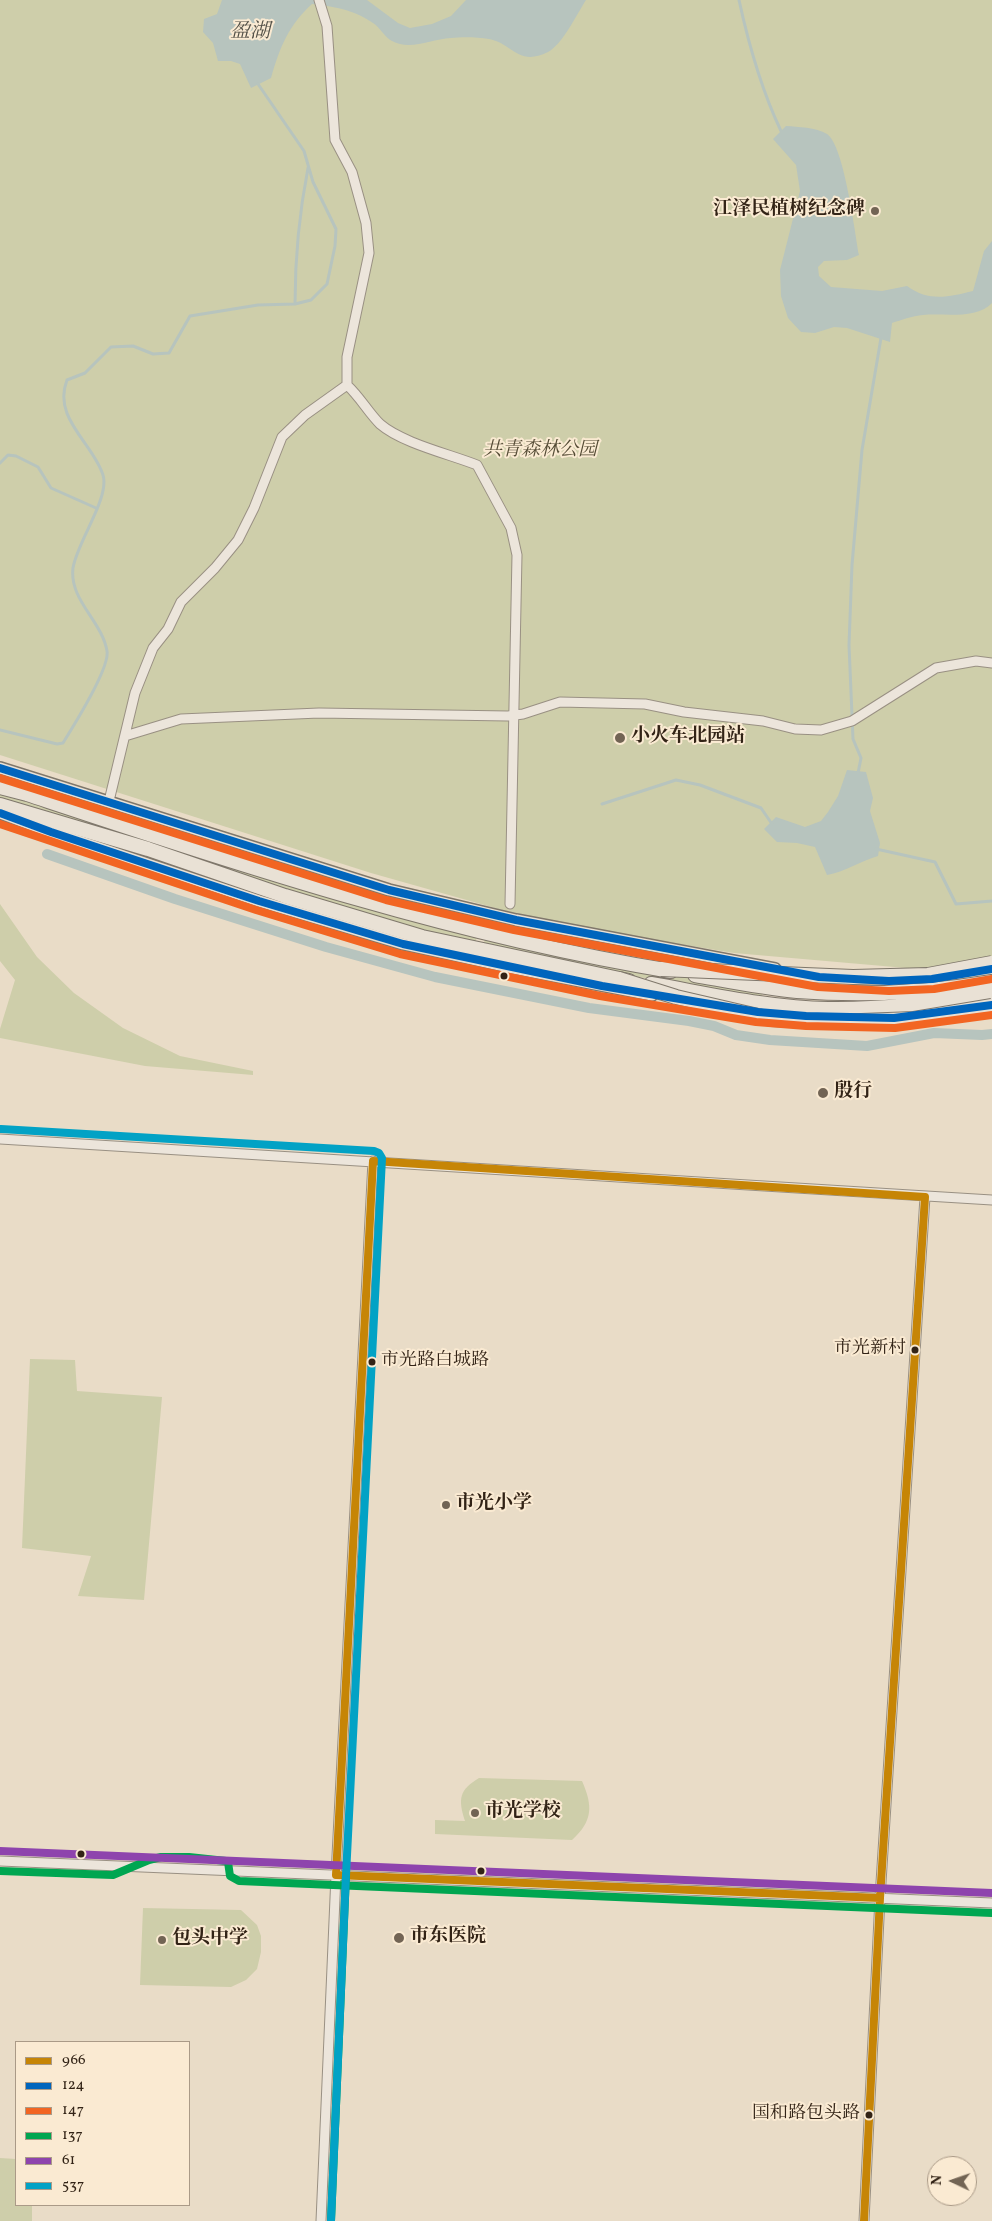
<!DOCTYPE html>
<meta charset="utf-8">
<style>
body{margin:0}
#map{position:relative;width:992px;height:2221px;overflow:hidden;background:#e9dcc7;font-family:Vollkorn,serif}
canvas{display:block}
.legend{position:absolute;left:15px;top:2041px;width:175px;height:165px;box-sizing:border-box;background:#faead2;border:1px solid #aa9a87;margin:0;padding:6px 9px;list-style:none;font-size:15px;color:#322316}
.legend li{display:flex;align-items:center;gap:10px;height:25px}
.legend b{width:25px;border:1px solid #aa9a87}
.north{position:absolute;left:927px;top:2156px;width:50px;height:50px;box-sizing:border-box;background:#faead2;border:1px solid #aa9a87;border-radius:50%;rotate:273deg;font-size:14px;font-weight:700;line-height:20px;text-align:center;color:#322316}
.north::after{content:'';display:block;margin:auto;width:18px;height:22px;background:#726454;clip-path:polygon(50% 0,100% 100%,50% 72%,0 100%)}
</style>
<div id="map">
<canvas width="992" height="2221"></canvas>
<ul class="legend">
<li><b style="height:6px;background:#c68506"></b>966</li>
<li><b style="height:6px;background:#0065bd"></b>124</li>
<li><b style="height:6px;background:#f26522"></b>147</li>
<li><b style="height:6px;background:#00a651"></b>137</li>
<li><b style="height:6px;background:#8e44ad"></b>61</li>
<li><b style="height:6px;background:#02a2c5"></b>537</li>
</ul>
<div class="north">N</div>
</div>
<script>
const ctx = document.querySelector('canvas').getContext('2d');
ctx.lineJoin = 'round';
function fillPath(path, color) { ctx.fillStyle = color; ctx.fill(path, 'evenodd'); }
function strokePath(path, color, width, dash) { ctx.strokeStyle = color; ctx.lineWidth = width; ctx.lineCap = dash ? 'butt' : 'round'; ctx.setLineDash(dash || []); ctx.stroke(path); }
function label(font, color, halo, rows, align = 'center') {
  ctx.font = font + ' Vollkorn,"Noto Serif SC",serif'; ctx.lineWidth = 4; ctx.setLineDash([]); ctx.textBaseline = 'middle'; ctx.strokeStyle = halo; ctx.fillStyle = color; for (const [text, x, y, turn = 0] of rows) {
    ctx.save(); ctx.translate(x, y); ctx.rotate((+turn || 0) * Math.PI / 180); ctx.textAlign = isNaN(turn) ? turn : align; if (halo) ctx.strokeText(text, 0, 0); ctx.fillText(text, 0, 0); ctx.restore();
  }
}
const green = new Path2D(`
 M0,0H992V957L929,970L734,953L594,930L502,910L371,873L0,755Z
 M0,775L385,895L480,918L475,946L0,803Z
 M0,904L37,957L74,993L123,1028L180,1056L253,1071V1075L145,1066L0,1038V1029L15,980L0,961Z
 M488,920L766,974L761,999L483,949Z
 M30,1359L75,1360L77,1391L162,1397L144,1600L78,1596L91,1556L22,1548Z
 M479,1778L582,1781C593,1806 593,1821 572,1840L435,1834V1820L465,1821C458,1799 459,1790 479,1778Z
 M143,1908L241,1910L257,1925L261,1936V1952L257,1969L246,1980L231,1987L140,1985Z
 M0,2158L16,2159V2205H32V2221H0Z`);
const water = new Path2D(`
 M222,0H367L398,23L410,28L432,24L451,16L466,0H586C577,14 562,45 548,52C518,67 512,43 489,39C477,37 462,37 451,38C431,39 410,51 392,41C384,37 380,27 373,23C352,9 336,7 312,4C288,26 280,47 271,78L251,88L240,64L231,61H218L213,43L203,32L204,19L217,14Z
 M786,126C798,127 816,127 827,134C844,145 855,233 859,255L847,260L824,261L818,267L819,276L831,287L882,291L907,286C929,302 948,297 973,291L984,251L992,241V303C976,320 944,313 923,315C912,316 901,320 892,323L890,342L847,328L834,327L815,333L801,332L788,318L781,296L780,270L800,191L796,165L773,139Z
 M847,770L866,772L873,798L870,811L880,843L878,856C860,861 845,872 827,875L815,847L797,843L777,842L764,829L776,817L805,827L821,821L828,812L838,796Z`);
const stream = new Path2D(`
 M739,0C749,46 761,89 781,131
 M295,304C295,257 299,214 308,168
 M0,463L8,455L16,456L38,467L51,488L96,508
 M0,730L57,744L63,743C73,727 110,668 107,651C102,621 69,600 73,568C77,542 110,498 103,475C93,443 52,418 67,380L85,373L111,347L133,346L153,354L169,353L190,316L258,305L295,304L311,300L327,284L335,246L336,229L313,182L304,151L258,84
 M858,773L861,758L853,739L849,645L852,565L862,450L881,338
 M602,804L676,780L700,785L761,808L772,824
 M876,849L935,862L956,904L992,901`);
const canal = new Path2D(`
 M47,854L175,899L326,947L435,977L589,1008L689,1021L714,1026L736,1035L770,1040L867,1046L934,1033L982,1035L992,1034`);
const minor = new Path2D(`
 M319,0L327,26L335,140L352,172L366,223L369,253L347,357V385C360,397 368,412 380,424C402,443 449,454 477,465L511,528L517,555L510,904
 M125,736L181,719L319,713L508,716L523,714L560,702L645,704L684,712L763,721L795,729L821,730L852,721L936,668L976,661L992,663
 M109,801L135,693L153,648L168,629L181,602L215,568L238,540L254,508L282,437L305,415L347,385
 M0,1139L992,1200
 M0,1861L992,1903
 M321,2221L336,1875L373,1161
 M864,2221L880,1898L925,1197`);
const major = new Path2D(`
 M0,768L389,890L516,920L775,969
 M0,813L51,832L259,901L403,944L508,967L652,995`);
const highway = new Path2D(`
 M0,787L27,794C239,864 450,935 671,971
 M0,805L148,849L285,896L422,937L629,981
 M695,975C729,981 763,988 797,991C862,996 927,993 992,982
 M651,984C709,994 769,1008 828,1009C883,1010 938,1003 992,994`);
const highwayBridge = new Path2D(`
 M661,969L853,977L928,975L992,963
 M619,979L676,997L771,1019L835,1022L914,1019L992,1006`);
const bus1 = new Path2D(`
 M373,1161L925,1197L880,1898L336,1875Z
 M864,2221L880,1898`);
const bus2 = new Path2D(`
 M0,768L389,890L516,920L819,977L889,981L932,979L992,969
 M0,813L51,832L259,901L403,944L602,986L758,1012L806,1016L894,1018L992,1005`);
const bus3 = new Path2D(`
 M0,778L386,900L514,930L818,987L889,991L934,989L992,979
 M0,824L256,910L400,954L600,996L756,1022L806,1026L895,1028L992,1015`);
const bus4 = new Path2D(`
 M0,1871L113,1875L149,1860L161,1857H189L226,1861L228,1862L230,1876L239,1881L992,1913
 M331,2221L346,1875`);
const bus5 = new Path2D(`
 M0,1851L992,1893`);
const bus6 = new Path2D(`
 M1,1129L374,1151L379,1153L382,1158L346,1875L331,2221`);
const markers = [
 [875,211,5,"#726454"],
 [620,738,6,"#726454"],
 [504,976,4.5,"#322316"],
 [823,1093,6,"#726454"],
 [915,1350,4.5,"#322316"],
 [372,1362,4.5,"#322316"],
 [446,1505,5,"#726454"],
 [475,1813,5,"#726454"],
 [81,1854,4.5,"#322316"],
 [481,1871,4.5,"#322316"],
 [399,1938,6,"#726454"],
 [162,1940,5,"#726454"],
 [869,2115,4.5,"#322316"]
];
const busNames = [
 ["市光新村",906,1350],
 ["市光路白城路",381,1362,"left"],
 ["国和路包头路",860,2115]
];
const poiNames = [
 ["江泽民植树纪念碑",865,211,"right"],
 ["小火车北园站",631,738],
 ["殷行",834,1093],
 ["市光小学",456,1505],
 ["市光学校",485,1813],
 ["市东医院",410,1938],
 ["包头中学",172,1940]
];
const parkNames = [
 ["共青森林公园",540,452]
];
const waterNames = [
 ["盈湖",250,33]
];
fillPath(green, '#ceceaa');
fillPath(water, '#b7c4be');
strokePath(stream, '#b7c4be', 3);
strokePath(canal, '#b7c4be', 10);
strokePath(minor, '#999083', 11);
strokePath(major, '#7f776b', 14);
strokePath(highway, '#7f776b', 16);
strokePath(minor, '#ece5db', 9);
strokePath(major, '#e9e1d5', 11);
strokePath(highway, '#e9e1d5', 14);
strokePath(highwayBridge, '#7f776b', 16, []);
strokePath(highwayBridge, '#e9e1d5', 14);
strokePath(bus1, '#c68506', 8);
strokePath(bus2, '#0065bd', 8);
strokePath(bus3, '#f26522', 8);
strokePath(bus4, '#00a651', 8);
strokePath(bus5, '#8e44ad', 8);
strokePath(bus6, '#02a2c5', 8);
for (const [x, y, r, color] of markers) { const dot = new Path2D(); dot.arc(x, y, r, 0, 2 * Math.PI); ctx.fillStyle = color; ctx.fill(dot); strokePath(dot, '#faead2', 2); }
label('18px', '#322316', '#faead2', busNames, 'right');
label('bold 19px', '#322316', '#faead2', poiNames, 'left');
label('italic 19px', '#544b35', '#faead2', parkNames);
label('italic 20px', '#535047', '#faead2', waterNames);
</script>
